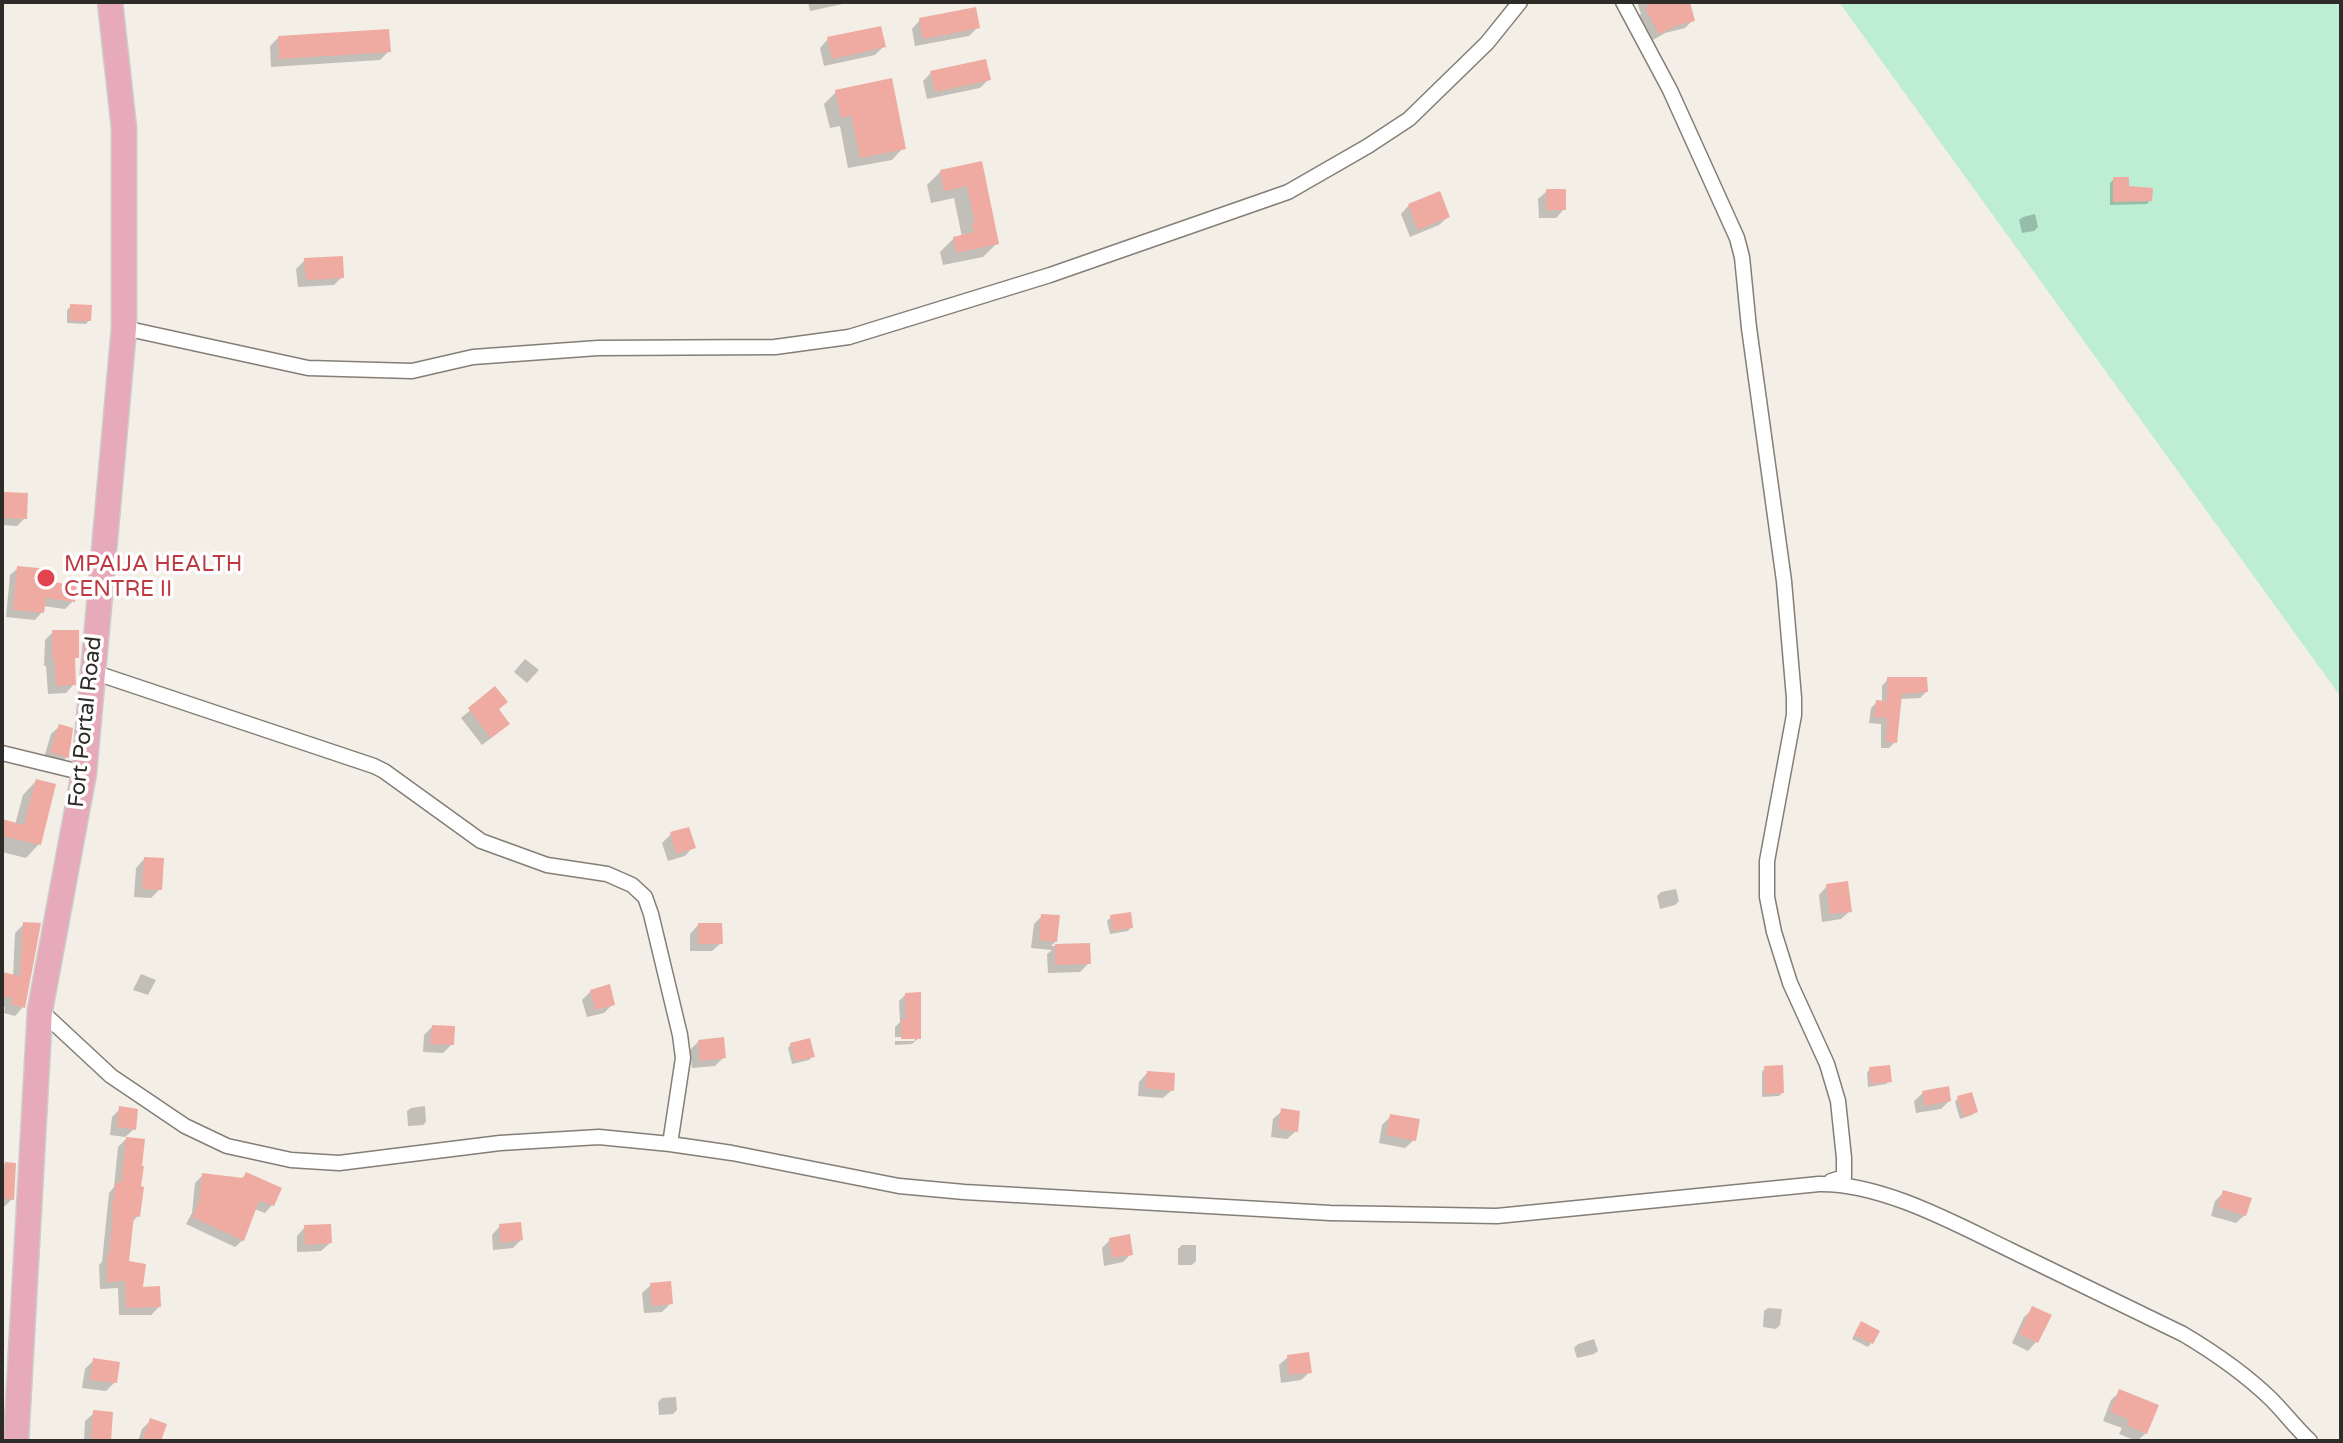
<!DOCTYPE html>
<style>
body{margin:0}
#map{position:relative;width:2343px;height:1443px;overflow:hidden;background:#f3eee6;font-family:"Varela Round",sans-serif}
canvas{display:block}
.frame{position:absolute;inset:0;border:4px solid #2e2c29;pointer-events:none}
</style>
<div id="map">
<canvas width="2343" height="1443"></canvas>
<div class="frame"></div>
</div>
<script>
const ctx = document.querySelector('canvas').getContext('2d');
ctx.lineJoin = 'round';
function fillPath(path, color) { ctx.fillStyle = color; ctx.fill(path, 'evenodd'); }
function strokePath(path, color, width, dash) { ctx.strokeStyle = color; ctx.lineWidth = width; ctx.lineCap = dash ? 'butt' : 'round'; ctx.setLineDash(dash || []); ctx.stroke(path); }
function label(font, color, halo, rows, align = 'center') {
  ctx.font = font + ' "Varela Round",sans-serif'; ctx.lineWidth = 7; ctx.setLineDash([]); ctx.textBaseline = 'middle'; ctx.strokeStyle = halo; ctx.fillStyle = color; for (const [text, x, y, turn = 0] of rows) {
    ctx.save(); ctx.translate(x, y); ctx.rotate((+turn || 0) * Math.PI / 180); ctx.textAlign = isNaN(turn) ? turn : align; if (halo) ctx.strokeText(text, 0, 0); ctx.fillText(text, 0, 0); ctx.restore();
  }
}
const green = new Path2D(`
 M1839,2H2341V697Z`);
const shadow = new Path2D(`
 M808,2H852L810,11Z
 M1637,2H1688L1693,20L1685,28L1665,33L1651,41L1638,17L1641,14Z
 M920,20L978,27L969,36L915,46L912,29Z
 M278,38L389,51L380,60L271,67L270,46Z
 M828,39L884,46L875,55L824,66L820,48Z
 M931,73L988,80L980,88L927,99L923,81Z
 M836,92L903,148L892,160L848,168L840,126L830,128L824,104Z
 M980,164L997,243L983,257L943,265L940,252L954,238L962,237L954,198L931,203L927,185L940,172Z
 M2114,179L2127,188L2150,200L2147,204L2110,205V183Z
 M1547,191L1564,209L1556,218H1539L1538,199Z
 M1409,205L1448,217L1439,225L1410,237L1401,214Z
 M2035,214L2038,227L2034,231L2022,233L2019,220L2023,217Z
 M305,260L342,277L334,285L298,287L296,269Z
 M71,306L89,320L86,324L67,323V310Z
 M2,469L4,494L25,518L17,526L2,525Z
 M18,568L45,583L73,601L65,609L43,606L42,612L35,620L6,617L10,575Z
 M53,632L77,657L73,661L74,684L66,693L48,694L46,666H44L45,640Z
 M525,659L539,670L527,683L514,672Z
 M1888,679L1926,692L1920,698L1900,699L1895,742L1889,748H1881V724L1869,723L1871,708L1877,702H1882V686Z
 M495,689L499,732L482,745L461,718Z
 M60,726L67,757L59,765L43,761L51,734Z
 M36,781L39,844L26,858L2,852V821L15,825L23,795Z
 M671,834L693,847L685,856L668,861L662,843Z
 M144,859L160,889L151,898L134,897L136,868Z
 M1827,886L1850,911L1841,919L1822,922L1819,895Z
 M1676,889L1679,901L1675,905L1660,909L1657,896L1661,892Z
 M1042,916L1056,941L1051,946L1088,945L1089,963L1080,972L1048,973L1047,954L1052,950L1031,948L1034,924Z
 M1111,917L1131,927L1128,931L1110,934L1107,921Z
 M24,924L23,1007L15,1016L4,1013L5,1007L2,1006V974L13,977L15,933Z
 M698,925L721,943L712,951H690V934Z
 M141,974L156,980L148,995L133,990Z
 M591,991L613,1004L604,1013L587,1017L582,1000Z
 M906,994L919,1038L912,1044L895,1045V1041H915V1037H895V1027L900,1022L899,1001Z
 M432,1027L452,1044L443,1053L423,1052L424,1035Z
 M698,1042L724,1057L715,1066L692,1068L690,1050Z
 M791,1044L813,1056L809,1060L792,1064L788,1048Z
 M1765,1068L1782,1093L1779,1096L1762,1097V1072Z
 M1870,1069L1890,1081L1886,1084L1868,1087L1867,1073Z
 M1147,1073L1172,1090L1163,1098L1138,1096L1139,1082Z
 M1923,1093L1949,1101L1941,1109L1916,1113L1914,1101Z
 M1958,1098L1976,1112L1972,1115L1960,1119L1955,1102Z
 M425,1106L426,1122L423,1125L408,1126L407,1111L411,1108Z
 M120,1109L134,1129L125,1137L110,1135L112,1117Z
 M1282,1111L1296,1131L1287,1139L1271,1137L1273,1119Z
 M1391,1116L1414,1140L1405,1148L1379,1143L1382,1125Z
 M126,1139L138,1216L131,1223L127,1263L141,1289L159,1307L151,1315H119L118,1288L100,1289L99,1265L102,1262L109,1193L114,1187L118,1147Z
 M2,1164L14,1165L12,1199L5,1206H2Z
 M246,1174L272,1205L265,1213L254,1209L243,1240L235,1247L186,1224L192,1213L195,1183L203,1175L241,1179Z
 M2224,1192L2245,1215L2236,1223L2211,1216L2215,1201Z
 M500,1226L521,1240L513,1248L493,1250L492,1235Z
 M305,1227L330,1243L321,1251L297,1252V1236Z
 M1110,1240L1131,1254L1123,1262L1104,1266L1102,1248Z
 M1182,1245H1196V1261L1192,1265H1178V1249Z
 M651,1285L671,1303L662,1312L644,1313L642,1293Z
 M1768,1308L1782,1309L1780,1325L1776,1329L1763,1327L1764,1311Z
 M2033,1309L2049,1316L2036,1342L2028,1351L2012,1343L2024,1317Z
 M1858,1327L1871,1343L1868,1347L1852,1339Z
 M1594,1339L1598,1351L1594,1354L1577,1358L1574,1348L1578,1344Z
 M1288,1357L1310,1372L1301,1380L1281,1383L1279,1365Z
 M93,1361L115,1382L106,1391L82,1388L85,1369Z
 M2120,1392L2146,1433L2137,1441L2119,1434L2122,1428L2103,1421L2111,1400Z
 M676,1397L677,1410L673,1414L659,1415L658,1402L662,1398Z
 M94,1413L109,1441H84L85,1421Z
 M151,1420L159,1441H138L142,1429Z`);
const building = new Path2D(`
 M1647,2H1690L1695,21L1675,26L1659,34L1645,8L1648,6Z
 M976,7L980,28L923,39L919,18Z
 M881,26L886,47L832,59L827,37Z
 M389,29L391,52L279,59L278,36Z
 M986,59L991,80L935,92L930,71Z
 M892,78L906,149L860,158L851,115L841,118L835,90Z
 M982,161L999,244L956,253L953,237L974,232L972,223H975L967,186L944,191L940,170Z
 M2113,177H2129V186L2153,188L2152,201L2113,202Z
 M1546,189H1566V210H1546Z
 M1440,191L1450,217L1418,230L1408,204Z
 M343,256L344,278L306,280L304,258Z
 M70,304L92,305L91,321H70Z
 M4,492L28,493L27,519L3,518Z
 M17,566L49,569L48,581L77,586L75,602L46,598L44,613L13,610Z
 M52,630H79V658H75L76,685L56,686L54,658H52Z
 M1887,677H1927L1928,692L1902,694L1897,743L1886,742L1887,718L1874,717L1876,700L1887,701Z
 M495,686L508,702L499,709L510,724L491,738L468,708Z
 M59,724L73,728L69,758L50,752Z
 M36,779L56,784L41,845L2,836V819L24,825Z
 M689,827L696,848L676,854L670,832Z
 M144,857L164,858L162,890L142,889Z
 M1848,881L1852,912L1830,914L1826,884Z
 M1131,912L1133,928L1113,931L1110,915Z
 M1041,914L1060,915L1057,942L1039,940Z
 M23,922L41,923L25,1008L11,1004L13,998L2,996V972L20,976Z
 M698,923H722L723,944H698Z
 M1090,943L1091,964L1055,965V944Z
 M610,984L615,1005L595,1010L590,990Z
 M921,992V1039H901V1019L906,1018L905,993Z
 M432,1025L455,1026L454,1045L430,1044Z
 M724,1037L726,1058L700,1061L698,1040Z
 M810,1038L815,1057L795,1061L790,1043Z
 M1783,1065L1784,1093L1765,1094L1764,1066Z
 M1890,1065L1892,1082L1871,1084L1869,1067Z
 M1147,1071L1175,1073L1174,1091L1145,1088Z
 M1949,1086L1951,1101L1924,1106L1922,1091Z
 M1972,1092L1978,1112L1964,1117L1957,1096Z
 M119,1106L138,1109L136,1130L117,1127Z
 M1281,1108L1300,1111L1298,1132L1278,1129Z
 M1390,1114L1420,1119L1416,1141L1386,1135Z
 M126,1137L145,1139L142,1166H144L141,1186L144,1187L140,1217L134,1216L129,1261L146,1264L143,1287L160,1286L161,1307L126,1308L125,1281L107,1282V1255H109L113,1213L111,1212L116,1182L121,1183Z
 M5,1162L16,1163L14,1200L2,1198Z
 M246,1172L282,1188L274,1206L259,1201L244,1241L192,1217L199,1203L202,1173L243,1178Z
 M2223,1190L2252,1198L2246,1216L2218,1207Z
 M521,1222L523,1240L501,1243L499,1224Z
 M331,1224L332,1243L305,1245L304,1225Z
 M1130,1234L1133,1255L1112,1258L1109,1238Z
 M671,1281L673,1304L652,1306L650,1283Z
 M2032,1306L2052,1315L2038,1343L2019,1334Z
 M1861,1321L1880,1331L1873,1344L1854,1335Z
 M1309,1352L1312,1373L1289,1375L1287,1355Z
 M93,1358L120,1362L117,1383L90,1380Z
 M2119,1389L2159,1405L2147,1434L2127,1425L2129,1419L2110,1412Z
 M93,1410L113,1412L111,1441H91Z
 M150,1418L167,1424L161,1441H142Z`);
const street = new Path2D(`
 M1623,2L1670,90L1737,238L1742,257L1749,328L1784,581L1794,698V715L1767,861V897L1774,932L1790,983L1827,1064L1838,1101L1844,1158V1177L1831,1181
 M124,328L308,368L412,371L473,357L598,348L775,347L849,337L1050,275L1288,192L1368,146L1409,119L1487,43L1520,2
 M93,672L374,766L384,771L481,841L547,865L607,874L632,885L645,897L651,914L680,1035L683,1058L670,1144
 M2,753L84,773
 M40,1010L111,1076L185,1126L227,1146L291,1160L339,1163L500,1143L599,1137L670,1144L732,1153L899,1186L964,1192L1330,1213L1497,1216L1819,1184C1882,1183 1954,1223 2010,1250C2068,1278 2125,1306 2183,1334C2215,1353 2244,1373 2271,1399C2284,1412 2296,1428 2310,1441`);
const primary = new Path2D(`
 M16,1441L40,1010L84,773L124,328V128L110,2`);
const markers = [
 [46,578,10,"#e0444e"]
];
const healthNames = [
 ["MPAIJA HEALTH",64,565],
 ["CENTRE II",64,590]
];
const streetNames = [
 ["Fort Portal Road",86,722,-84]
];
fillPath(green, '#bdedd3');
fillPath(shadow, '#0003');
fillPath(building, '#efaba1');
strokePath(street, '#837e76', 17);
strokePath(primary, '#cdcccc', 27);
strokePath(street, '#fff', 14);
strokePath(primary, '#e6aaba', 24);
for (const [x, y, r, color] of markers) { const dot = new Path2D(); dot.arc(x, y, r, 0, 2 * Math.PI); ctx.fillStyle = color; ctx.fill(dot); strokePath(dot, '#fff', 3); }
label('22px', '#be3a42', '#fff', healthNames, 'left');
label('22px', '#2e2c29', '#fff', streetNames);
</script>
